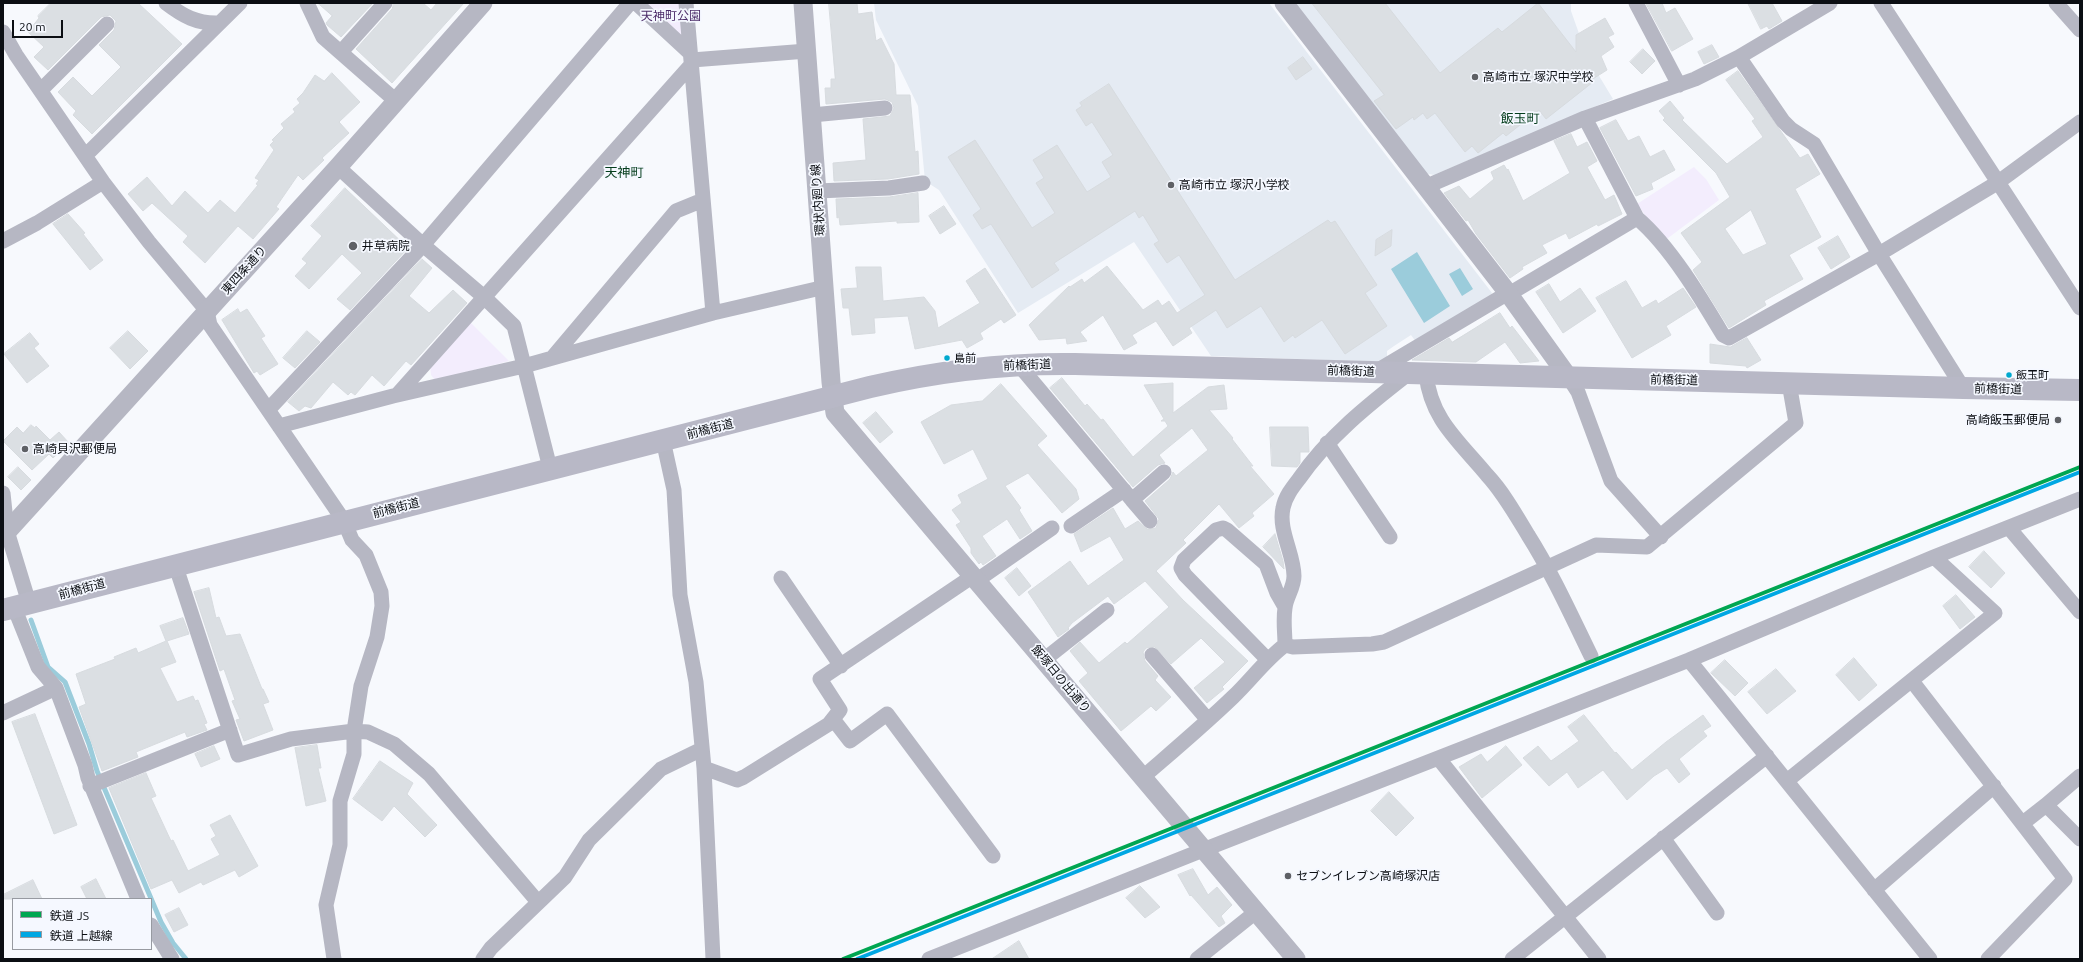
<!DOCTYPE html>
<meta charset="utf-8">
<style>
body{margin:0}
#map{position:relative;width:2083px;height:962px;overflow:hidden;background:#f7f9fd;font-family:Ubuntu,"Noto Sans JP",sans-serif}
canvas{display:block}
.frame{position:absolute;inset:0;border:4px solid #0b0e13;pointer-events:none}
.legend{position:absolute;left:12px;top:898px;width:140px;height:52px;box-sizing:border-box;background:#f5f8ff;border:1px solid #979aa1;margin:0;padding:5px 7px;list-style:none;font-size:12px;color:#0b0e13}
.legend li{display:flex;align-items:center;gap:8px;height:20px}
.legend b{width:20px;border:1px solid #979aa1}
.scale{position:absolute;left:12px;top:20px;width:51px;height:18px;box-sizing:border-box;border:2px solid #0b0e13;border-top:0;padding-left:5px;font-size:12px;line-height:14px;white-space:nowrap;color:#0b0e13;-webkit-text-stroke:3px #f5f8ff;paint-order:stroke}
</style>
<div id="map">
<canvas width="2083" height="962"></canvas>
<div class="frame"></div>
<ul class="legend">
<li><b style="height:5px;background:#00a651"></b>鉄道 JS</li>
<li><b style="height:5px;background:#00a7e3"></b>鉄道 上越線</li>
</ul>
<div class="scale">20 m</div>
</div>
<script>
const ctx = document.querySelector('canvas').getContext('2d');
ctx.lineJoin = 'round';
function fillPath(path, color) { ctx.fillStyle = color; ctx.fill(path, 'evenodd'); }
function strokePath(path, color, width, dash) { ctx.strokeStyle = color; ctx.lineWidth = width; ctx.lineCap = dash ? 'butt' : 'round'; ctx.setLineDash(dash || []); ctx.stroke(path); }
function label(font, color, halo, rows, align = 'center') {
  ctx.font = font + ' Ubuntu,"Noto Sans JP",sans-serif'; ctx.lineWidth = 3.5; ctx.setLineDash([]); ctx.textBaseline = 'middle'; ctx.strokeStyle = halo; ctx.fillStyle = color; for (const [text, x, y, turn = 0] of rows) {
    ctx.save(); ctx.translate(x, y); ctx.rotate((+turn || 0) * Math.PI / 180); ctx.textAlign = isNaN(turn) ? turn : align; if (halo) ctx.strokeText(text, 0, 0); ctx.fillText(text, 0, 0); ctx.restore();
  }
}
const built = new Path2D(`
 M874,3H1269L1492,293L1487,300L1416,342L1411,335L1394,346L1387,351V362L1211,356L1134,242L1018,313L939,190L925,181L918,106L876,20Z
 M1293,3H1571V11L1587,56L1613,99L1434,175L1424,173Z`);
const green = new Path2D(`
 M640,3H683L687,47Z
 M1694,167L1706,179L1719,200L1664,241L1637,204Z
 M469,321L509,361L435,380L431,375L430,365Z`);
const water = new Path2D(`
 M1417,252L1450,306L1424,323L1391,269Z
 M1460,268L1473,289L1462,296L1449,274Z`);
const stream = new Path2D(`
 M31,620L48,667L65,682L89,744L97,771L161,922L173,943L186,959`);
const building = new Path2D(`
 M51,3H138L182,44L92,134L73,115L76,111L58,92L73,77L92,96L121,67L99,45L114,30L116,21L110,15L101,17L48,70L34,57L44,47L28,32L39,18L38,16Z
 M318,3H373L341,37L327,25L326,23L332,16Z
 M394,3H423L431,10L437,3H464L392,83L356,49L392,9Z
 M829,3H857L858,14L872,12L876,41L881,38L894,64L896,95H910L915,152L918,151L919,174L888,179L834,181L833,163L866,160L863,119L890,116L894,108L892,102L885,99L826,104L825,88H831V79H835Z
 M1312,3H1385L1440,73L1498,28L1502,32L1538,3L1576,52V35L1605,18L1614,34L1608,37L1614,47L1601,56L1607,70L1591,80L1593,82L1546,119L1539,110L1506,136L1503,133L1478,153L1472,146L1465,152L1435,113L1427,119L1423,113L1414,120L1413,117L1396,129L1374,101L1384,95Z
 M1646,3H1662L1666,13L1675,8L1693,39L1672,51Z
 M1748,3H1772L1782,21L1769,29L1767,26L1761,29Z
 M1712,45L1719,57L1704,64L1698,52Z
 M1643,49L1655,61L1642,74L1630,62Z
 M1303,57L1312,69L1296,80L1288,68Z
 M1738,71L1800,158L1808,154L1820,174L1795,189L1821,237L1789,255L1803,279L1764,301L1766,305L1729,328L1693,270L1702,262L1681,233L1730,197L1716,173L1663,120L1665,118L1659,111L1670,101L1684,118L1682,120L1727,164L1763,137L1752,121L1755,119L1726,80ZM1751,210L1767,244L1743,255L1725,229Z
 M332,73L360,102L339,122L349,133L322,158L324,160L303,180L298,175L276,207L279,209L253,239L238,226L205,263L183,242L188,236L152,203L143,211L128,194L147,177L172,206L185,191L208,213L220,200L235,213L258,185L256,184L259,180L255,178L274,150L270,145L274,141L272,140L284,128L281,124L295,112L293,109L300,103L297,99L303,93L315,75L324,81Z
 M1109,84L1235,280L1328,220L1331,223L1335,221L1377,285L1365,293L1387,326L1345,354L1322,320L1295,338L1293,335L1284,342L1261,306L1227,328L1216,310L1189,328L1192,333L1173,346L1156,321L1132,335L1137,343L1124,350L1103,315L1080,332L1087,341L1067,344L1066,338L1039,340L1029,325L1069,286L1070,287L1082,279L1084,283L1107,266L1143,310L1158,300L1162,306L1169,301L1177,313L1205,295L1179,255L1167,263L1154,244L1159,241L1143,215L1139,218L1135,211L1054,263L1059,270L1032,288L991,224L982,229L973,215L981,209L948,157L975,140L1032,228L1055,213L1036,183L1044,178L1033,160L1057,145L1087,192L1111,177L1102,162L1113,155L1092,122L1086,126L1076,110L1082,106L1080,103Z
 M1616,120L1628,141L1639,136L1650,157L1664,150L1675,170L1651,183L1653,189L1636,196L1600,128Z
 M1571,134L1577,147L1587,142L1597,161L1587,167L1605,200L1614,195L1622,214L1598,226L1597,224L1569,239L1566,233L1542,245L1547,253L1522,267L1523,269L1510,278L1476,234L1468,220L1466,221L1444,193L1459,186L1470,199L1494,179L1491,172L1504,165L1507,170L1508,169L1523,201L1570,173L1554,141Z
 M345,188L408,248L350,310L337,299L362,273L342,254L309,289L295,276L307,263L302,259L322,236L311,226Z
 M918,193L919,222L897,223V221L840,225L839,217L837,218L836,199L889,197Z
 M944,206L956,224L940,234L929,216Z
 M68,214L85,233L83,234L103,260L90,270L53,224Z
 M1392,230L1391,246L1375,256L1376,240Z
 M1838,236L1850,257L1831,269L1818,248Z
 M422,259L432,268L409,296L429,313L453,290L467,303L411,365L406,361L384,386L372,375L355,395L351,392L348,395L333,382L311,408L305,406L299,411L288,402Z
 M856,267H881L883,301L924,297L935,311L938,328L980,303L966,281L985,268L1016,315L1004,323L1001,319L980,333L983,339L967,348L962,340L915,349L908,316L874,318L875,333L852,335L849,308H843L841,289L857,288Z
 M1626,281L1642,308L1656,300L1658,304L1683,288L1696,307L1666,326L1671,335L1632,358L1596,298Z
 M1549,284L1560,302L1580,288L1596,311L1563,333L1536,292Z
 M238,309L240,313L247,309L265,336L261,338L278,364L260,375L257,371L254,373L222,320Z
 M1500,313L1510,328L1512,326L1539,361L1520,363L1505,342L1476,362L1412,360L1449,338L1452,342Z
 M128,331L148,351L130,369L110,348Z
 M307,331L320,342L295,368L283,358Z
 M30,333L39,344L34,348L49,366L27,383L4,354Z
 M1747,338L1761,360L1747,368L1746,366L1710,363V344L1730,347Z
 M1062,378L1085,406L1087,404L1101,420L1103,419L1133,457L1168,426L1165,421H1161L1164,419L1144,385L1173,383V413L1208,387L1224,385L1227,409L1209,410L1233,438L1232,439L1253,466H1250L1274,494L1252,513L1254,516L1239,528L1219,504L1183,540L1186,543L1156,571L1183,600L1248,661L1222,687L1224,689L1207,703L1194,688L1225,662L1201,638L1171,664L1155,647L1146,648L1143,652L1145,661L1158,676L1155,680L1171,697L1156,711L1151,706L1121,731L1079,681L1088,673L1070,651L1080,642L1099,663L1125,642L1127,644L1169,607L1145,581L1114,604L1108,596L1072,623L1068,628L1069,629L1058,637L1028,592L1070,561L1088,586L1124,560L1110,536L1081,552L1074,534L1113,508L1125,529L1138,521L1147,529L1156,528L1159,519L1145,501L1170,479L1173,472L1176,476L1208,450L1192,428L1159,455L1165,463L1158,465L1133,487L1050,388Z
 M1001,384L1047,436L1037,445L1076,489L1079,499L1062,513L1028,473L1005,486L1021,508L1019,510L1032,531L1020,539L1007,519L982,536L996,556L983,565L981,562L979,564L971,553V548L956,525L961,522L952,510L962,503L958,495L988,479L973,449L944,464L921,422L951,405L982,401Z
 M876,412L893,432L880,443L863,423Z
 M31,425L35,428L36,426L50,440L59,432L69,443L53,458L49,454L32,470L3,441L17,427L23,433Z
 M1270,427H1308L1309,452H1300V463L1297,467L1272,466Z
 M18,467L31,480L21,490L8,477Z
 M1275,534L1283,561L1284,569L1263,547Z
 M1984,551L2005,573L1991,588L1969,567Z
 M1017,568L1031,586L1019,596L1005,578Z
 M209,588L216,618L219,617L226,636L240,634L262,689H263L269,702L263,704L273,730L244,741L236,720L240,719L232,701L235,700L224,669L220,671L194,592Z
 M1956,595L1975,617L1960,629L1943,606Z
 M183,618L189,634L167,641L176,662L160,668L177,702L193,696L195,701L198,700L207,723L204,724L207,730L187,737L185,732L136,752L138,757L102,771L79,707L86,704L76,674L115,659L114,657L136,648L138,653L166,641L160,626Z
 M1854,658L1877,685L1859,701L1836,675Z
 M1725,660L1748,683L1735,696L1711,673Z
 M1776,669L1796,691L1767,714L1748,692Z
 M35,714L77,825L54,834L12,722Z
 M1584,715L1615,753L1616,752L1632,770L1666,742L1703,715L1711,726L1703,731L1707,736L1679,759L1690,774L1679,783L1667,768L1654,776L1627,800L1603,770L1578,788L1567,772L1549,786L1523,758L1538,746L1551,761L1579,741L1568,727Z
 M317,745L321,768H318L326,801L306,806L295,748Z
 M214,746L220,759L201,767L195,754Z
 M1506,746L1522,765L1482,798L1459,767L1481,754L1487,762Z
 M380,761L413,783L407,794L437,825L425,837L394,806L382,821L353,799Z
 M146,773L156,796L151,798L171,841L173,840L188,871L220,855L211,839L216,836L210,825L230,815L258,866L239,877L235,870L203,885L201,882L179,893L172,880L151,889L109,788Z
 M1389,792L1414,818L1396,836L1371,811Z
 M1193,869L1208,895L1217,887L1232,905L1221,916L1225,923L1219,927L1191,895L1190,896L1178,875Z
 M96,879L106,899H87L81,887Z
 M33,880L42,899H3V895Z
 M1140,886L1160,907L1145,918L1126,898Z
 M179,908L188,925L174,932L165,915Z
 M1019,941L1029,959H992Z`);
const minor = new Path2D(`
 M166,3C183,16 197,24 219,23
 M307,3L323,37L396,101
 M636,3L690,53
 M686,3L713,313
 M1636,3L1679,85
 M1881,3L2080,308
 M2056,3L2080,30
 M3,32L16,55L103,182L149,242L207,311L210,325L344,521L352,540L366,555L381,592L382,606L377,637L361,686L354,731V754L340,801V845L326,905L334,959
 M341,52L385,3
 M1739,57L1783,121L1791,129L1814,144L1879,254L1963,388
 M692,60L807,51
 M41,90L107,24
 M812,115L885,108
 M1585,118L1637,218C1670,246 1701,298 1723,335L1729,338L1879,254L1997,183L2080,122
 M86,155L240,3
 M338,167L423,245L484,297L514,326L550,468
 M1425,187L1585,118L1695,79L1739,57L1830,3
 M817,191L889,188L923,183
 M3,241L37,223L103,182
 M1509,294L1637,218
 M552,358L676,211L703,200
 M1018,364L1132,500L1164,472
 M1375,372L1508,293
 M1426,374C1431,420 1459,441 1487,475C1503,492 1516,515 1528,535C1552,573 1571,615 1591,656
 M1569,378L1578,392L1611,481L1661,537
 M397,395L691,65
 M268,410L423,245L630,3
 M279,426L393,396L524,366L713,313L825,287
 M663,440L674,490L680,595L696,682L704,768L713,959
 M1327,443L1390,537
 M3,493L7,531L29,603
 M1132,500L1150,521
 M1071,526L1124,490
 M2009,528L2080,612
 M175,564L238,755L291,739L354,731L368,732L394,744L429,774L538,902
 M781,578L841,666
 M976,581L1052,528
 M14,607L38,667L56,688L85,765L88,778L138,899
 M1285,645L1293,647L1372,644L1384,642L1596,545L1647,547L1796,423L1789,383
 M1152,655L1208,720
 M1045,659L1107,610
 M1267,659L1185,575L1181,568L1184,560L1216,530L1223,528L1227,530L1266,564L1277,593L1285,607
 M1689,660L1930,959
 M1912,681L2065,879L1988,959
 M3,713L56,688
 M833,719L850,741L887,714L993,856
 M1439,759L1599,959
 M704,768L737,780L744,777L829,724L840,710L820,679L973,576
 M2080,776L2046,805L2080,839
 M1143,777C1173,751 1204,725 1233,697C1251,680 1265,660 1285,645C1285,633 1283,620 1285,608C1286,597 1294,588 1294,576C1294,554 1278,530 1283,508C1285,497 1292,488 1299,479C1328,437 1368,405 1408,374
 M1788,780L1995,613L1934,557
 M90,786L230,730
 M2023,823L2046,805
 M1663,838L1717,913
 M1874,890L1994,786
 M151,925L172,959
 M483,959L491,948L565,877L589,840L661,769L702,749
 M929,959L1203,850L1689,660L1934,557L2080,499
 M1197,959L1257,911
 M1512,959L1767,756`);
const tertiary = new Path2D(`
 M803,3L831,382L835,413L1296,959
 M1284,3L1508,293L1569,378
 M3,536L338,167L483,3`);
const primary = new Path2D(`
 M3,610L870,387C938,371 1005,363 1075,364L1963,388L2080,390`);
const rail1 = new Path2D(`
 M843,959L2080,467`);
const rail2 = new Path2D(`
 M857,959L2080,472`);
const markers = [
 [1475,77,4,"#5e6065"],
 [1171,185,4,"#5e6065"],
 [353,246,5,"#5e6065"],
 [947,358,3.5,"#00a9ce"],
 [2009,375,3.5,"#00a9ce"],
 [2058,420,4,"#5e6065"],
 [25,449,4,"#5e6065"],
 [1288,876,4,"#5e6065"]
];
const busNames = [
 ["島前",954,358],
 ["飯玉町",2016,375]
];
const parkNames = [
 ["天神町公園",671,16]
];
const poiNames = [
 ["高崎市立 塚沢中学校",1483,77],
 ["高崎市立 塚沢小学校",1179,185],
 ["井草病院",362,246],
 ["高崎飯玉郵便局",2050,420,"right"],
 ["高崎貝沢郵便局",33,449],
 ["セブンイレブン高崎塚沢店",1296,876]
];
const streetNames = [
 ["環状内廻り線",818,200,-94],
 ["東四条通り",244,270,-48],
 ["前橋街道",1027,365,-2],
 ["前橋街道",1351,371,2],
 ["前橋街道",1674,380,1],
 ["前橋街道",1998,389,1],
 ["前橋街道",710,429,-14],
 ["前橋街道",396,508,-14],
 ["前橋街道",82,589,-15],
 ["飯塚日の出通り",1061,679,50]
];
const neighbourhoodNames = [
 ["飯玉町",1520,119],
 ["天神町",624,173]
];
fillPath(built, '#e5ebf3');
fillPath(green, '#f3edfd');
fillPath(water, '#9bccdb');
strokePath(stream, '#9bccdb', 5);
fillPath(building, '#dbdfe3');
strokePath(building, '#d7dbdf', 1);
strokePath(minor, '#b6b7c3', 15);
strokePath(tertiary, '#b6b7c3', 19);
strokePath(primary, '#b8b8c6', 22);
strokePath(rail1, '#00a651', 4);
strokePath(rail2, '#00a7e3', 4);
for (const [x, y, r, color] of markers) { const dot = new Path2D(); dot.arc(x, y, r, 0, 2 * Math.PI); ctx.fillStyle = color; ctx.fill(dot); strokePath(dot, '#f5f8ff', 1.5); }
label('11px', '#0b0e13', '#f5f8ff', busNames, 'left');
label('12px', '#4c2c69', '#f5f8ff', parkNames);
label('12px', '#0b0e13', '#f5f8ff', poiNames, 'left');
label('12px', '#0b0e13', '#f5f8ff', streetNames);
label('13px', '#043d1c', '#f5f8ff', neighbourhoodNames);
</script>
